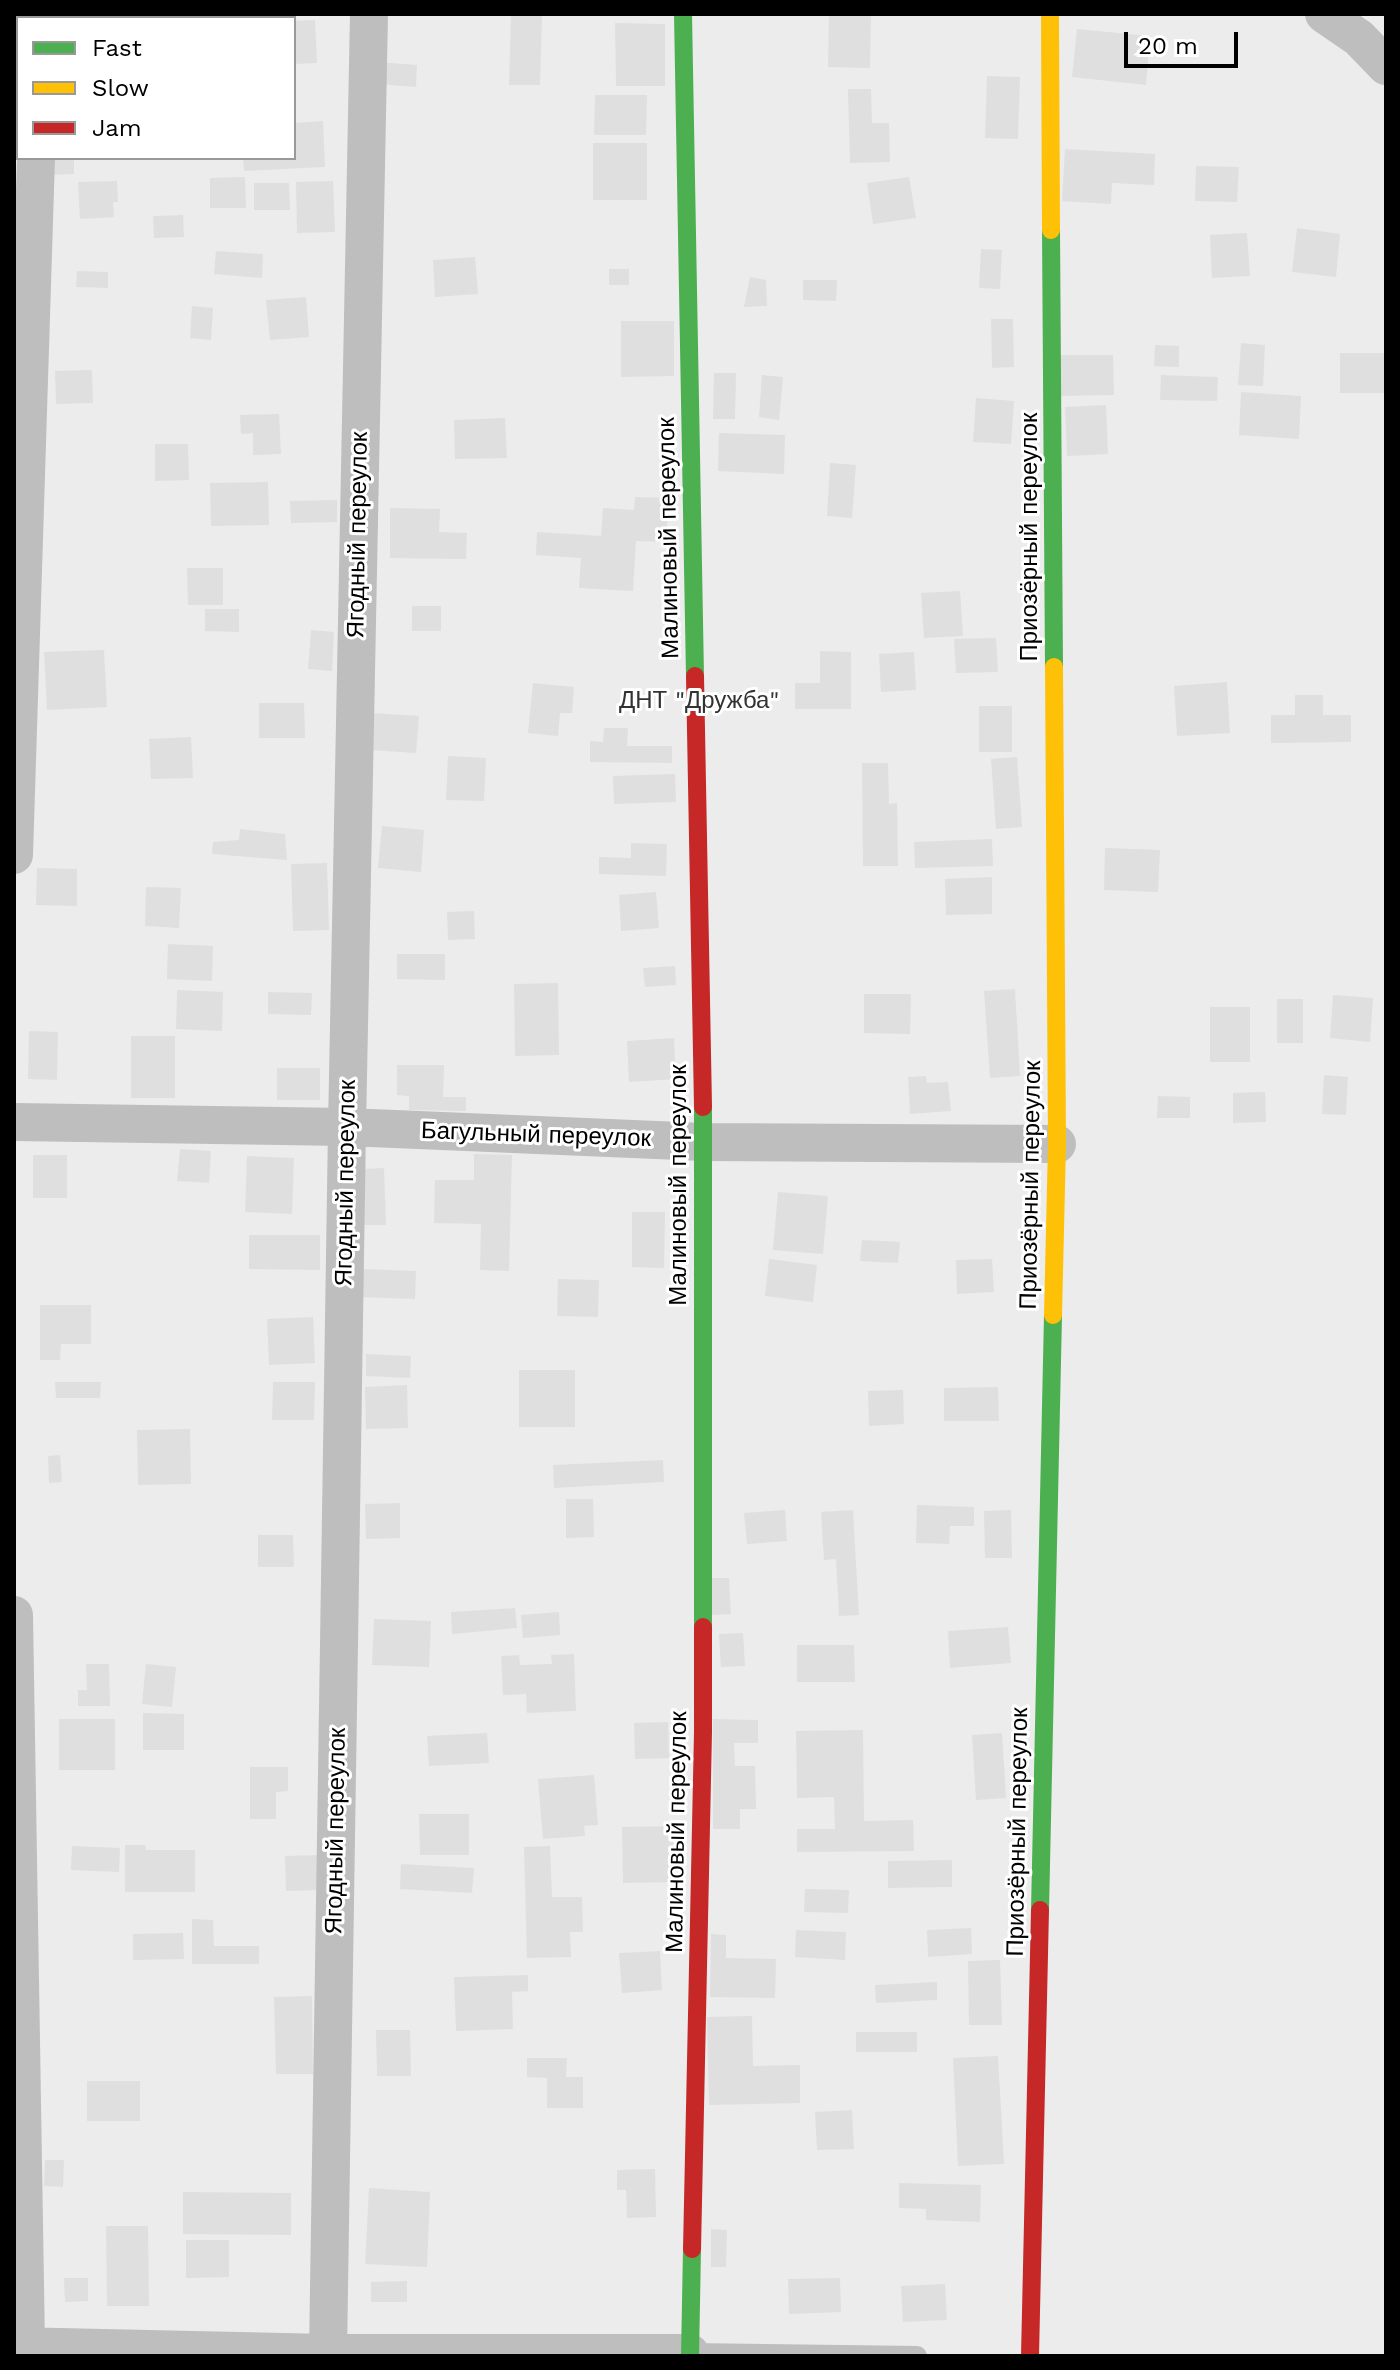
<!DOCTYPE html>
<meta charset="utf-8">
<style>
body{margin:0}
#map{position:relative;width:1400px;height:2370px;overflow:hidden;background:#fff;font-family:"Work Sans",sans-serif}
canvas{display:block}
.frame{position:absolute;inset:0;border:16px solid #000;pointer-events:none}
.legend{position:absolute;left:16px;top:16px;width:280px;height:144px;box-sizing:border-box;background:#fff;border:2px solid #999;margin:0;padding:10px 14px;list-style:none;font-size:24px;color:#000}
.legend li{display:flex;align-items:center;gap:16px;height:40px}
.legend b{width:40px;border:2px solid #999}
.scale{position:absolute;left:1124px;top:32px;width:114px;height:36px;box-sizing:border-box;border:4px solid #000;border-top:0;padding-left:10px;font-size:24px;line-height:28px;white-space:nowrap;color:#000;-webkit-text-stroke:6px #fff;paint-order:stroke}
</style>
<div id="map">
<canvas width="1400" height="2370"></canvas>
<div class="frame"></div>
<ul class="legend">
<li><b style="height:10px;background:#4caf50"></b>Fast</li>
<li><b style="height:10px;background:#ffc107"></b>Slow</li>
<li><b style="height:10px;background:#c62828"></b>Jam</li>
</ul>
<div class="scale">20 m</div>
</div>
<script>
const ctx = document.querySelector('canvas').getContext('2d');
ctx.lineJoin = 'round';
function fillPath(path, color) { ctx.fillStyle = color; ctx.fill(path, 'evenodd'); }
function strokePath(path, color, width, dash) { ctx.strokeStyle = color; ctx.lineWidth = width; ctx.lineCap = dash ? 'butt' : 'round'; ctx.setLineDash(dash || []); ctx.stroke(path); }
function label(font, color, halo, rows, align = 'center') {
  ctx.font = font + ' "Work Sans",sans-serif'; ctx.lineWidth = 6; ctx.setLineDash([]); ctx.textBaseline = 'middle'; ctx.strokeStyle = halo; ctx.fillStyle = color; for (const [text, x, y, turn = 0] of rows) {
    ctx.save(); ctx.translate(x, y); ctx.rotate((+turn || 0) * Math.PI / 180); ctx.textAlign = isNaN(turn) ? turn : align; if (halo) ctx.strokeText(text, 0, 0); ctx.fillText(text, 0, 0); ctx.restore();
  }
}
const green = new Path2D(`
 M14,14H1386V2356H14ZM18,18H294V158H18Z`);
const building = new Path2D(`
 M14,14H18V57H14Z
 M829,14H871L870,68L828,67Z
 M511,15L542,16L540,85H509Z
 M315,20L317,63L294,64V21Z
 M615,23L665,24V86H616Z
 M1077,29L1150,36L1146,85L1072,77Z
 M378,62L417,65L416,87L376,84Z
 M987,76L1020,77L1018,139L985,138Z
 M14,78H18V154H14Z
 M848,89H871L872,123H889L890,162L850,163Z
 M595,95H647L646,135H594Z
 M323,121L325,167L244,171L243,158H294V123Z
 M593,143H647V200H593Z
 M1065,149L1155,154L1154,185L1112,183L1111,204L1062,201Z
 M50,158H74V174L50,175Z
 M1196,166L1239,167L1237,202L1195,201Z
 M245,177L246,208H210V178Z
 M909,177L916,218L873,224L867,183Z
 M117,181L118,202H113L114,217L80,219L78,182Z
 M333,181L335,232L297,233L296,182Z
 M254,183H289L290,210H254Z
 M183,215L184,237L154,238L153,216Z
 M1297,228L1340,234L1336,277L1292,272Z
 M1247,233L1250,276L1212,278L1210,235Z
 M981,249L1002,250L1000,289L979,288Z
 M216,251L263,254L262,278L214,274Z
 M475,257L478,294L435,297L433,260Z
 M609,269H629V285H609Z
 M77,271L108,272V288L76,287Z
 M750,277L766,280L767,306L744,307Z
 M803,280H837L836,301L803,300Z
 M306,297L309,337L270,340L266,300Z
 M192,306L213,308L211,340L190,338Z
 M991,319H1013L1014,367L992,368Z
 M621,321H674V376L621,377Z
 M1241,343L1265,345L1263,386L1238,385Z
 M1155,345L1179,346V367L1154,366Z
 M1340,353H1386V393H1340Z
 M1058,355H1113L1114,395L1059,396Z
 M92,370L93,403L56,404L55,371Z
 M714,373H736L735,419H713Z
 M762,375L783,377L779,420L759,417Z
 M1161,375L1218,377L1217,401L1160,400Z
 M1241,392L1301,396L1299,439L1239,435Z
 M976,398L1014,401L1011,444L973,442Z
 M1106,405L1108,454L1067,456L1065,407Z
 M279,414L281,454L253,455V433L241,434L240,415Z
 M505,418L507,458L455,459L454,420Z
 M719,433L785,435L784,474L718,471Z
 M155,444H188L189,480L155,481Z
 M830,463L856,465L852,518L827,516Z
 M268,482L269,525L211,526L210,483Z
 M635,497L669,498L666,542L636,541L633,591L579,588L581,558L536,555L537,532L601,536L603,508L634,510Z
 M337,500V522L291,523L290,501Z
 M390,508L440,509L439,532L467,533L466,559L390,558Z
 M187,568H223V605H188Z
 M960,591L963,636L924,638L921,593Z
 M412,606H441V631H412Z
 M205,609H239V632L205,631Z
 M311,630L334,632L332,671L308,669Z
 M996,638L998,672L956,673L954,639Z
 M104,650L107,707L47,710L44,652Z
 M820,651L851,652V709H795V683H820Z
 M914,652L916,690L881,692L879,654Z
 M1227,682L1230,733L1177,736L1174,686Z
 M533,683L574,687L572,713H560L558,736L528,733Z
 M1295,695H1323V715H1351V742L1271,743V715H1295Z
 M259,703H304L305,738H259Z
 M979,706H1012V752H979Z
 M371,713L419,716L416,753L369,750Z
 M604,728H628L627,746H672V763L590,762V741L603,742Z
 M191,737L193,778L151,779L149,739Z
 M448,756L486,758L484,801L446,800Z
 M1017,757L1022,827L996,829L991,759Z
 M862,763H888L889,804L897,803L898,866H863Z
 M675,774L676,802L614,804L613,776Z
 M382,826L424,830L421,872L378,868Z
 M240,829L285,834L287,860L212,854L213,842L239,840Z
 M992,839L993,866L915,868L914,842Z
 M631,843L667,844L666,876L599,874V857L631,858Z
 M1105,848L1160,850L1158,892L1104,890Z
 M327,863L329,930L293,931L291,864Z
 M37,868L77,869V906L36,905Z
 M992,877V914L946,915L945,879Z
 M146,887L181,888L179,928L145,926Z
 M656,892L659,928L621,931L619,895Z
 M474,911L475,939L448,940L447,912Z
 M168,944L213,946L212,981L167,979Z
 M397,954H445V980L397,979Z
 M675,966L676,985L645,987L643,968Z
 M558,983L559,1055L515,1056L514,984Z
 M1015,989L1020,1076L990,1078L984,991Z
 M177,990L223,992L222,1031L176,1029Z
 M268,992L312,993L311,1015L268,1014Z
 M864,994H911L910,1034L864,1033Z
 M1333,995L1373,998L1370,1042L1330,1038Z
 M1277,999H1303V1043H1277Z
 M1210,1007H1250V1062H1210Z
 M29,1031L58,1032L57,1080L28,1079Z
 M131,1036H175V1098H131Z
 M674,1038L676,1079L629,1082L627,1041Z
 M397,1065H444L443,1097H466V1111L409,1110V1096L397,1095Z
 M277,1068H320V1100H277Z
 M1324,1075L1348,1077L1346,1115L1322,1114Z
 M926,1076L927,1083L948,1082L951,1111L910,1114L908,1077Z
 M1265,1092L1266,1122L1233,1123V1093Z
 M1158,1096L1190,1097V1118H1157Z
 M180,1149L211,1151L209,1183L177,1181Z
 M474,1154L512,1155L509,1271L480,1270L481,1224L434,1223L435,1180H474Z
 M33,1155H67V1198H33Z
 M247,1156L294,1158L292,1214L245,1212Z
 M384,1168L386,1225H361L360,1169Z
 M778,1192L828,1196L823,1254L773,1250Z
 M632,1212H665L664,1268L632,1267Z
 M249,1235H320V1270L249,1269Z
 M862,1240L900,1242L898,1263L860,1261Z
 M769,1259L817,1265L813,1302L765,1296Z
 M992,1259L994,1292L957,1294L956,1260Z
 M360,1269L416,1271L415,1299L359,1297Z
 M558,1279L599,1280L598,1317L557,1316Z
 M40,1305H91V1344H61L60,1360H40Z
 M313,1317L315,1363L269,1365L267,1319Z
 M366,1354L411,1356L410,1378L366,1376Z
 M519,1370H575V1427H519Z
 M55,1382H101L100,1398H56Z
 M273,1382H315L314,1420H272Z
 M407,1385L408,1428L366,1429L365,1387Z
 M998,1387L999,1421H944V1388Z
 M903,1390L904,1424L869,1426L868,1391Z
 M190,1429L191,1484L138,1485L137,1430Z
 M60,1455L62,1482L49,1483L48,1456Z
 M663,1460L664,1482L554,1488L553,1465Z
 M566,1499H593L594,1537L566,1538Z
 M400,1503V1538L366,1539L365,1504Z
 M917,1505L974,1507V1526H950L949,1544L916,1543Z
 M785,1510L787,1541L747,1544L744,1513Z
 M853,1510L859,1615L839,1616L836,1559L824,1560L821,1512Z
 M1011,1510L1012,1558H985L984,1511Z
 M258,1535H293L294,1567H258Z
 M710,1578H729L731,1614L711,1615Z
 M515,1608L517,1628L452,1634L451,1612Z
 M559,1612L560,1635L523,1638L521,1615Z
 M374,1619L431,1621L429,1667L372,1665Z
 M1008,1627L1011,1663L950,1668L948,1631Z
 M743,1633L745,1666L721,1667L719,1634Z
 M797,1645H854L855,1682H797Z
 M574,1654L576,1711L527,1713L526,1694L503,1695L501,1656L519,1655L520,1665L552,1664L551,1655Z
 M86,1664H109L110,1706H78V1690H87Z
 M146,1664L176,1667L172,1707L142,1704Z
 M143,1713L184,1714V1750H143Z
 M59,1719H115V1770H59Z
 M713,1719L758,1720V1743H734L735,1766H755L756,1809H740V1829H713Z
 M668,1722L669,1758L635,1759L634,1723Z
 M863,1730L864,1821L913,1820L914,1851L797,1852V1829H835L834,1797L797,1798L796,1731Z
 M487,1733L489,1763L429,1766L427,1736Z
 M1002,1733L1006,1798L976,1800L972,1735Z
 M250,1767H288V1791L276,1792V1819H250Z
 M594,1775L598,1825L584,1826L585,1836L543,1839L538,1779Z
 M419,1814H469V1855H420Z
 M677,1826L678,1882L623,1883L622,1827Z
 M125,1845H145L146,1850H195V1892H125Z
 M72,1846L120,1848L119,1872L71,1870Z
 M550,1846L552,1897H582L583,1932H570L571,1957L527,1958L524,1847Z
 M319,1855L320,1890L286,1891L285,1856Z
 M952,1860V1887L888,1888V1861Z
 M401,1864L474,1868L472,1893L400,1889Z
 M805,1889L849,1890L848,1913L804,1912Z
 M192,1919L213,1920L214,1946H259V1964H192Z
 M971,1928L972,1954L928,1957L927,1930Z
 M796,1930L846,1932L845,1960L795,1957Z
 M183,1933L184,1959L133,1960V1934Z
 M711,1934L726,1935V1958L776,1959L775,1998L710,1997Z
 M660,1951L662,1990L622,1993L619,1953Z
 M1000,1960L1002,2025H969L968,1961Z
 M528,1975V1991L512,1992L513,2029L456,2031L454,1977Z
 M937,1982V2000L876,2003L875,1985Z
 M312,1996L313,2074H276L274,1997Z
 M752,2016L753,2066L800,2065V2103L709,2105L707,2017Z
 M376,2030H410L411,2076H377Z
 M856,2032H917V2052H856Z
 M998,2056L1004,2164L958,2166L953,2058Z
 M527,2058H567L566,2077H583V2108H547V2078L527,2077Z
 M87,2081H140V2121H87Z
 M852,2110L854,2149L817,2150L815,2112Z
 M45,2160H64L63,2187L44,2186Z
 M655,2169L656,2217L627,2218L626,2190H617V2170Z
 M899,2183L981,2185L980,2222L926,2220V2209L899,2208Z
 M369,2188L430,2192L427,2267L365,2264Z
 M183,2192L291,2193V2235L183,2234Z
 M106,2226H148L149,2306H107Z
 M711,2229L727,2230L726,2267H711Z
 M186,2240H229V2277L186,2278Z
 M64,2278H88V2301L65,2302Z
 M840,2278L841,2312L789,2314L788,2279Z
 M407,2281V2302H371V2282Z
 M945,2284L947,2320L903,2322L901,2286Z`);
const lane = new Path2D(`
 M690,2353L917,2356`);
const street = new Path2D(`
 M1324,14L1359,38L1386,66
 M40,18V14
 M14,855L36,158
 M14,1122L347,1127L704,1142L1057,1144
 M14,1615L26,2346
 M14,2346L328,2353H690
 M328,2353L347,1127L369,14`);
const fast = new Path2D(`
 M683,14L695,676
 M1051,230L1054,667
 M703,1627V1107
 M1040,1910L1053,1315
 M690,2356L692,2249`);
const slow = new Path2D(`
 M1050,14L1051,230
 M1053,1315L1057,1144L1054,667`);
const jam = new Path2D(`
 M695,676L703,1107
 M692,2249L703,1732V1627
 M1030,2356L1040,1910`);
const streetNames = [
 ["Ягодный переулок",358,535,-89],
 ["Приозёрный переулок",1030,537,-90],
 ["Малиновый переулок",669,538,-91],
 ["Багульный переулок",536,1135,2],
 ["Ягодный переулок",346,1183,-89],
 ["Малиновый переулок",679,1185,-90],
 ["Приозёрный переулок",1031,1185,-89],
 ["Ягодный переулок",336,1831,-89],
 ["Малиновый переулок",677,1832,-89],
 ["Приозёрный переулок",1018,1832,-89]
];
const parkNames = [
 ["ДНТ \"Дружба\"",699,701]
];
fillPath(green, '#ececec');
fillPath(building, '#dfdfdf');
strokePath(lane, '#bebebe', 20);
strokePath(street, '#bebebe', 38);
strokePath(fast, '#4caf50', 18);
strokePath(slow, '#ffc107', 18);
strokePath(jam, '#c62828', 18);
label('24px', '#000', '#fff', streetNames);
label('24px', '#333', '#fff', parkNames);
</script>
